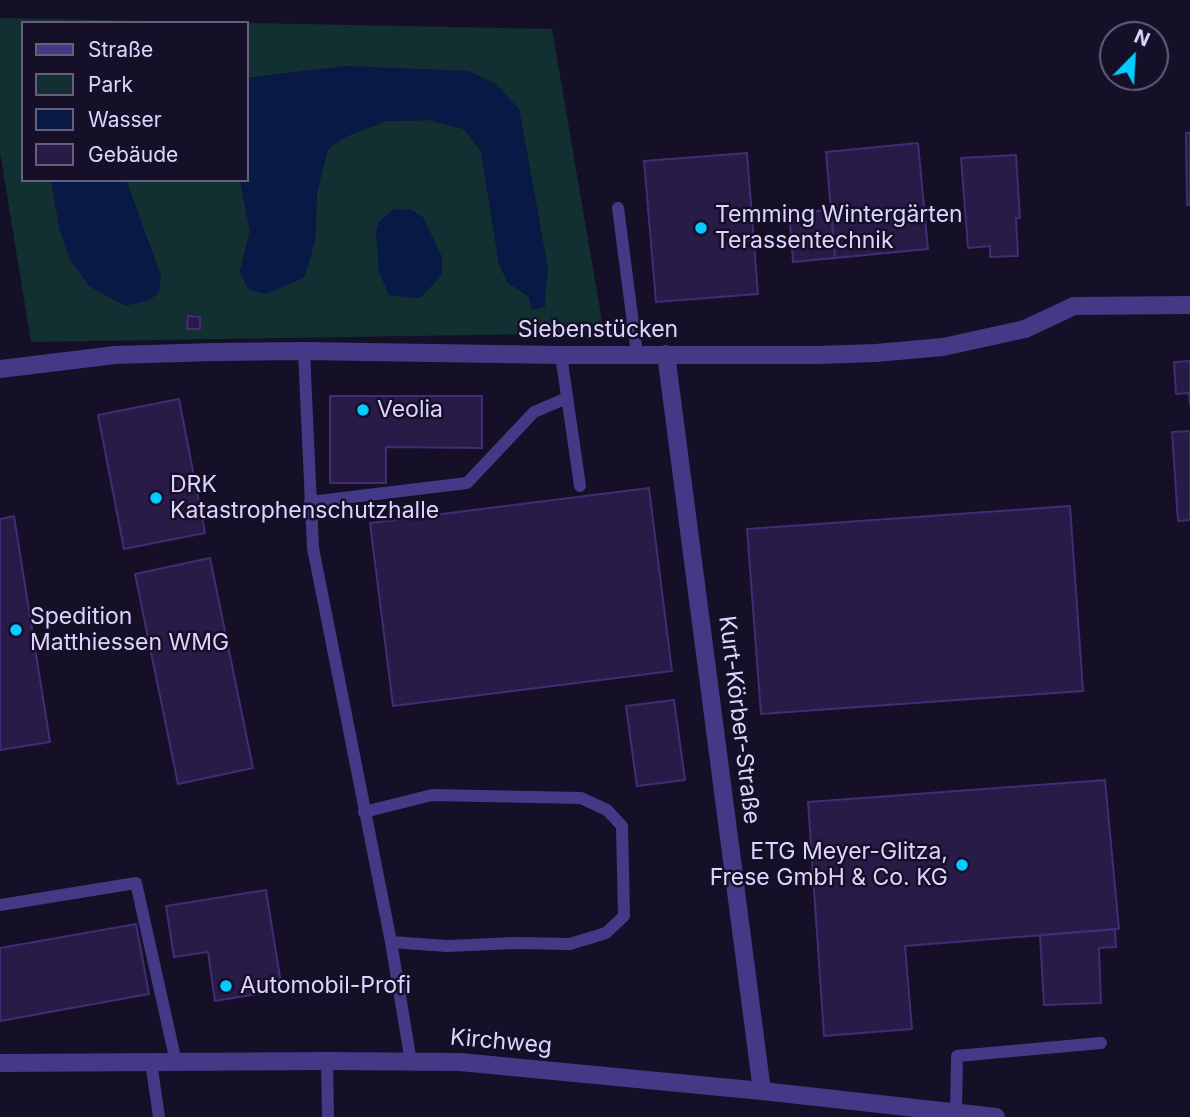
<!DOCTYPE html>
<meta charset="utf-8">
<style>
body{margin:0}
#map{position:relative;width:1190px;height:1117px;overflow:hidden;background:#150f27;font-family:Inter,sans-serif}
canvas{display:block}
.legend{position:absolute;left:21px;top:21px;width:228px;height:161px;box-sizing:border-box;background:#150f27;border:2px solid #655e7d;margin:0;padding:9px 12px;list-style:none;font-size:21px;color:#ded5ff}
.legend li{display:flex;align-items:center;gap:14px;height:35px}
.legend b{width:35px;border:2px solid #655e7d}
.north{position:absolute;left:1099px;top:21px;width:70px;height:70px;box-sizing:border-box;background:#150f27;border:2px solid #655e7d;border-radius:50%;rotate:24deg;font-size:19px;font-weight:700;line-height:28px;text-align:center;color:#ded5ff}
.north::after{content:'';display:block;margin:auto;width:24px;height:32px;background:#01cbff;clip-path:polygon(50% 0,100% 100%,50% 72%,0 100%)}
</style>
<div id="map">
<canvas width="1190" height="1117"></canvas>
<ul class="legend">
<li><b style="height:9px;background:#443986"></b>Straße</li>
<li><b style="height:19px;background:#122f31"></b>Park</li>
<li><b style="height:19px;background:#091945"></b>Wasser</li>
<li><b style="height:19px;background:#291b48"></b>Gebäude</li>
</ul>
<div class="north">N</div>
</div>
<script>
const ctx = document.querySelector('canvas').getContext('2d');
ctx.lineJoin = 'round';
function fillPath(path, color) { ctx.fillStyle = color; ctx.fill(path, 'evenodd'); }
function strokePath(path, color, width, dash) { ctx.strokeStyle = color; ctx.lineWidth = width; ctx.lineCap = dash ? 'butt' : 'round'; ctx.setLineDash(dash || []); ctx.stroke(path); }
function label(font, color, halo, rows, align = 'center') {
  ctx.font = font + ' Inter,sans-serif'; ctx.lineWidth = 5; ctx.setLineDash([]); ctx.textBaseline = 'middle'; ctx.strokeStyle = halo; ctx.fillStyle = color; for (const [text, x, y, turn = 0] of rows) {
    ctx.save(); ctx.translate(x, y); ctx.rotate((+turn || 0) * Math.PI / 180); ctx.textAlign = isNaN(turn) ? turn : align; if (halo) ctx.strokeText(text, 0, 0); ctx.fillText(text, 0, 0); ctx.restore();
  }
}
const green = new Path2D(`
 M0,18L552,29L604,333L31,342L0,152ZM23,23H247V78L348,66L519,109L548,270L545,293V307L508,283L499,264L481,151L464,129L429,120L386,121L345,137L328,149L317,192L315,242L240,272L250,231L240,180H126L161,277L60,231L51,180H23Z`);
const water = new Path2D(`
 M348,66L469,71L496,84L519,109L548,270L545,293V307L532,310L528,295L508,283L499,263L481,151L464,129L429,120L385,121L345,137L328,149L317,192L315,242L304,278L265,294L248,289L240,272L250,231L240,180H247V78Z
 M51,180H126L161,277L159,292L150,300L125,306L89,286L69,258L60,231Z
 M394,209L412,210L423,217L442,257V275L420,298L389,295L379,272L376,232L379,222Z`);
const building = new Path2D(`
 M1186,133H1190V205H1187Z
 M918,143L928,249L835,258L826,152Z
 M747,153L758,294L656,302L644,161Z
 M1016,155L1020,218H1016L1018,256L990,257V246L968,248L961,158Z
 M831,210L835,258L793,262L789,213Z
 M188,316L200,317V329H187Z
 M1190,361V406L1189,393L1176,394L1174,362Z
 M330,396H482V448L386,447V483H330Z
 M179,399L205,533L124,549L98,415Z
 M1190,431V520L1178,521L1172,432Z
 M649,488L672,671L393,706L370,523Z
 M1070,506L1083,691L761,714L747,529Z
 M14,516L50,742L0,750V519Z
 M210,558L253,768L178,784L135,574Z
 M674,700L685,780L637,786L626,706Z
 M1105,780L1119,929L905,946L912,1029L824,1036L808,802Z
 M266,890L282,990L215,1001L208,952L174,957L166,906Z
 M136,924L149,994L0,1021V948Z
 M1115,929L1116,947L1099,948L1101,1003L1044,1005L1040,935Z`);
const lane = new Path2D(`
 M618,208L637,354
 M304,351L313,548L391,942L411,1062
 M561,355L580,486
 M310,502L467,483L534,412L567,398
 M364,812L432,795L581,798L607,810L622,826L624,916L606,933L570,944L515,943L447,946L391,942
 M0,905L136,883L176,1062
 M327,1061L328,1117
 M151,1062L159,1117
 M956,1113L957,1056L1101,1043`);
const street = new Path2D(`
 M666,354L762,1091
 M0,369L115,355L215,352L304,351L561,355H817L876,353L943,347L1025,329L1074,306L1190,305
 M0,1063L327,1061L460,1062L762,1091L996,1117`);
const markers = [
 [701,228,7,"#01cbff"],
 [363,410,7,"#01cbff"],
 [156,498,7,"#01cbff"],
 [16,630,7,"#01cbff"],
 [962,865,7,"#01cbff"],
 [226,986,7,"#01cbff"]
];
const poiNames = [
 ["Temming Wintergärten",715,215],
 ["Terassentechnik",715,241],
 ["Veolia",377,410],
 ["DRK",170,485],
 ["Katastrophenschutzhalle",170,511],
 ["Spedition",30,617],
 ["Matthiessen WMG",30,643],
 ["ETG Meyer-Glitza,",948,852,"right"],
 ["Frese GmbH & Co. KG",948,878,"right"],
 ["Automobil-Profi",240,986]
];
const streetNames = [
 ["Siebenstücken",598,330],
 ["Kurt-Körber-Straße",739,720,83],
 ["Kirchweg",501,1042,5]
];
fillPath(green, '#122f31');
fillPath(water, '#091945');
fillPath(building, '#291b48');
strokePath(building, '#422c74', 2);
strokePath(lane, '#443986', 12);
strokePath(street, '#443986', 18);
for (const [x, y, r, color] of markers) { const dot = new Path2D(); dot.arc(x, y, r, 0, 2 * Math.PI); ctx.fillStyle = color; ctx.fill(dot); strokePath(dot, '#150f27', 2.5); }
label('23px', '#ded5ff', '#150f27', poiNames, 'left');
label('23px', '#ded5ff', '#150f27', streetNames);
</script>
